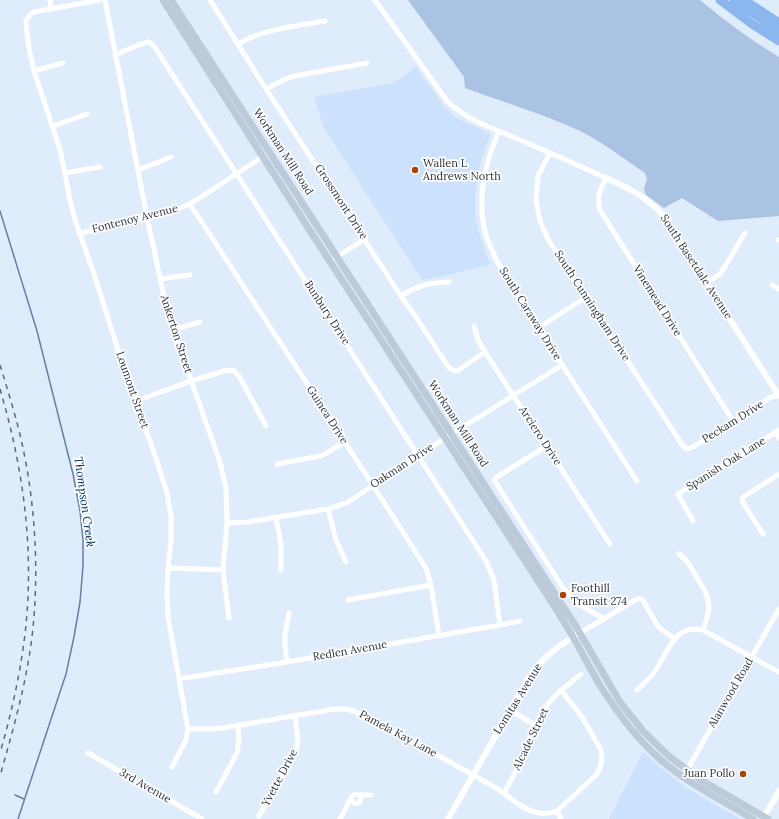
<!DOCTYPE html>
<style>
body{margin:0}
canvas{display:block;background:#dfecfc}
</style>
<canvas width="779" height="819"></canvas>
<script>
const ctx = document.querySelector('canvas').getContext('2d');
ctx.lineJoin = 'round';
function fillPath(path, color) { ctx.fillStyle = color; ctx.fill(path, 'evenodd'); }
function strokePath(path, color, width, dash) { ctx.strokeStyle = color; ctx.lineWidth = width; ctx.lineCap = dash ? 'butt' : 'round'; ctx.setLineDash(dash || []); ctx.stroke(path); }
function label(font, color, halo, rows, align = 'center') {
  ctx.font = font + ' Lora,serif'; ctx.lineWidth = 3.5; ctx.setLineDash([]); ctx.textBaseline = 'middle'; ctx.strokeStyle = halo; ctx.fillStyle = color; for (const [text, x, y, turn = 0] of rows) {
    ctx.save(); ctx.translate(x, y); ctx.rotate((+turn || 0) * Math.PI / 180); ctx.textAlign = isNaN(turn) ? turn : align; if (halo) ctx.strokeText(text, 0, 0); ctx.fillText(text, 0, 0); ctx.restore();
  }
}
const built = new Path2D(`
 M416,67L443,105L449,111L457,118L465,122L489,133L490,135L481,161L475,194V207L476,219L480,236L487,256L491,264L448,275L422,280L324,128L314,97L393,83Z
 M643,752L662,769L687,788L740,819H609Z`);
const green = new Path2D(`
 M408,0H700C725,21 751,40 779,57V216L718,221L682,198L664,208L646,195L644,189L647,179L645,173C624,159 603,142 580,131C543,114 503,102 465,88L464,77Z`);
const stream = new Path2D(`
 M0,211L37,331L73,474L80,511L83,540V566L80,602L74,637L66,674L18,819
 M15,795L24,799`);
const minor = new Path2D(`
 M50,0L51,9
 M100,0L34,12L31,14L26,20V25L29,48L34,71L61,153L70,200L75,220L94,274L125,372L156,458L167,493L171,516V541L168,568L167,593L168,617L188,729L186,740L172,767
 M105,0L147,217L168,315L220,462L226,488L227,523L223,570L229,618
 M210,0L266,89L401,296L418,320L449,368L453,370L457,371L485,352
 M375,0L447,101C466,120 495,129 520,140C549,152 577,165 606,178C600,191 596,196 600,210L733,421
 M238,44C263,29 297,26 325,21
 M115,55C120,53 146,41 149,42C151,43 152,44 154,46L486,561L494,580L500,625
 M34,71L63,63
 M266,89L283,80L294,76L367,63
 M53,126L87,114
 M499,131C485,163 476,200 486,235C491,251 499,265 507,279L637,481
 M550,153L538,176L536,200L540,221L548,239L585,298L600,321L623,354L683,446L687,449L693,447L771,397L779,395
 M138,170L171,157
 M65,173L100,167
 M190,204L345,442L426,568L431,585L439,635
 M79,234C116,221 154,220 190,204L270,152
 M778,240H779
 M335,258L365,239
 M160,279L190,275
 M706,283L720,274L726,265L745,233
 M772,285L779,289
 M401,296C419,285 428,283 449,282
 M474,326L478,340L485,352L610,544
 M538,328L585,298
 M172,330L200,322
 M136,401L191,381L224,371L233,370L239,376L266,426
 M775,433L779,438
 M547,446L495,478L494,480L563,588C569,595 574,601 582,606C589,611 597,614 603,619
 M277,464L320,456L325,454L345,442
 M328,509L336,540L346,562
 M276,518L281,544V570
 M693,521L678,494L779,430
 M227,523L248,522L328,509L338,506L348,502L445,438L562,365
 M763,534L742,501L743,497L779,474
 M679,554L687,561L705,591L708,600L709,609L707,618L703,630
 M168,568L223,570
 M348,600L431,585
 M580,633L637,599H640L643,600L657,625L661,629L675,639
 M287,662L285,645V634L289,613
 M179,679L287,662L500,625L520,621
 M637,690C643,684 651,678 656,670C663,659 672,636 685,631C691,628 697,629 703,630L779,672
 M510,710L535,725
 M188,729H211L223,728L335,709H345L354,711L395,734L418,744L496,788C499,790 503,792 506,795C521,807 538,819 557,811L596,775L599,770L601,764L602,757L600,748L582,717L561,690
 M88,753L202,819
 M683,777L779,609
 M216,792L237,753L239,740L238,725
 M504,793L529,747L530,737L535,725L546,706L556,695L581,674
 M359,795H371
 M557,811L561,819
 M259,816L296,753L298,740L295,716
 M340,819L352,796C356,793 359,794 361,798L360,802L356,804L353,802L351,799`);
const tertiary = new Path2D(`
 M606,178C630,189 644,195 663,215L779,396
 M448,819L528,679C543,656 557,647 580,633
 M763,819L779,791`);
const secondary = new Path2D(`
 M163,0L314,237L544,590C553,604 562,618 570,632C581,650 590,669 601,687C618,714 637,739 661,760C689,784 722,800 753,819
 M171,0L577,628L610,685L620,702L643,731L657,745L670,757L701,780L768,819`);
const motorway = new Path2D(`
 M720,0L752,24L779,41
 M734,0L779,31
 M744,0L779,23`);
const rail = new Path2D(`
 M0,365C9,394 18,423 24,453C36,513 39,576 32,637C26,685 13,730 0,776
 M0,389C25,474 36,561 23,649C18,684 10,718 0,753`);
const markers = [
 [415,170,4,"#a74507"],
 [563,595,4,"#a74507"],
 [743,774,4,"#a74507"]
];
const streetNames = [
 ["Workman Mill Road",283,152,57],
 ["Grossmont Drive",341,202,57],
 ["Fontenoy Avenue",135,219,-14],
 ["South Basetdale Avenue",696,267,57],
 ["Vinemead Drive",657,301,58],
 ["South Cunningham Drive",592,306,57],
 ["Bunbury Drive",327,313,57],
 ["South Caraway Drive",530,314,58],
 ["Ankerton Street",176,334,72],
 ["Loumont Street",132,390,71],
 ["Guinea Drive",327,415,57],
 ["Peckam Drive",733,422,-32],
 ["Workman Mill Road",458,424,57],
 ["Arciero Drive",540,436,57],
 ["Spanish Oak Lane",726,464,-32],
 ["Oakman Drive",402,466,-33],
 ["Redlen Avenue",350,651,-10],
 ["Alanwood Road",731,693,-60],
 ["Lomitas Avenue",518,699,-58],
 ["Pamela Kay Lane",398,734,28],
 ["Alcade Street",531,739,-64],
 ["Yvette Drive",280,778,-62],
 ["3rd Avenue",145,786,30]
];
const poiNames = [
 ["Wallen L",423,164],
 ["Andrews North",423,177],
 ["Foothill",571,589],
 ["Transit 274",571,602],
 ["Juan Pollo",735,774,"right"]
];
const waterNames = [
 ["Thompson Creek",84,502,82]
];
fillPath(built, '#cce1fb');
fillPath(green, '#abc3e2');
strokePath(stream, '#6481a5', 1.5);
strokePath(minor, '#fff', 5);
strokePath(tertiary, '#fff', 6);
strokePath(secondary, '#bdcad9', 7);
strokePath(motorway, '#8cb7ee', 9);
strokePath(rail, '#606872', 1.5, [5, 5]);
for (const [x, y, r, color] of markers) { const dot = new Path2D(); dot.arc(x, y, r, 0, 2 * Math.PI); ctx.fillStyle = color; ctx.fill(dot); strokePath(dot, '#fff', 1.5); }
label('11px', '#2d333b', '#fff', streetNames);
label('11px', '#2d333b', '#fff', poiNames, 'left');
label('italic 12px', '#00356e', '#fff', waterNames);
</script>
